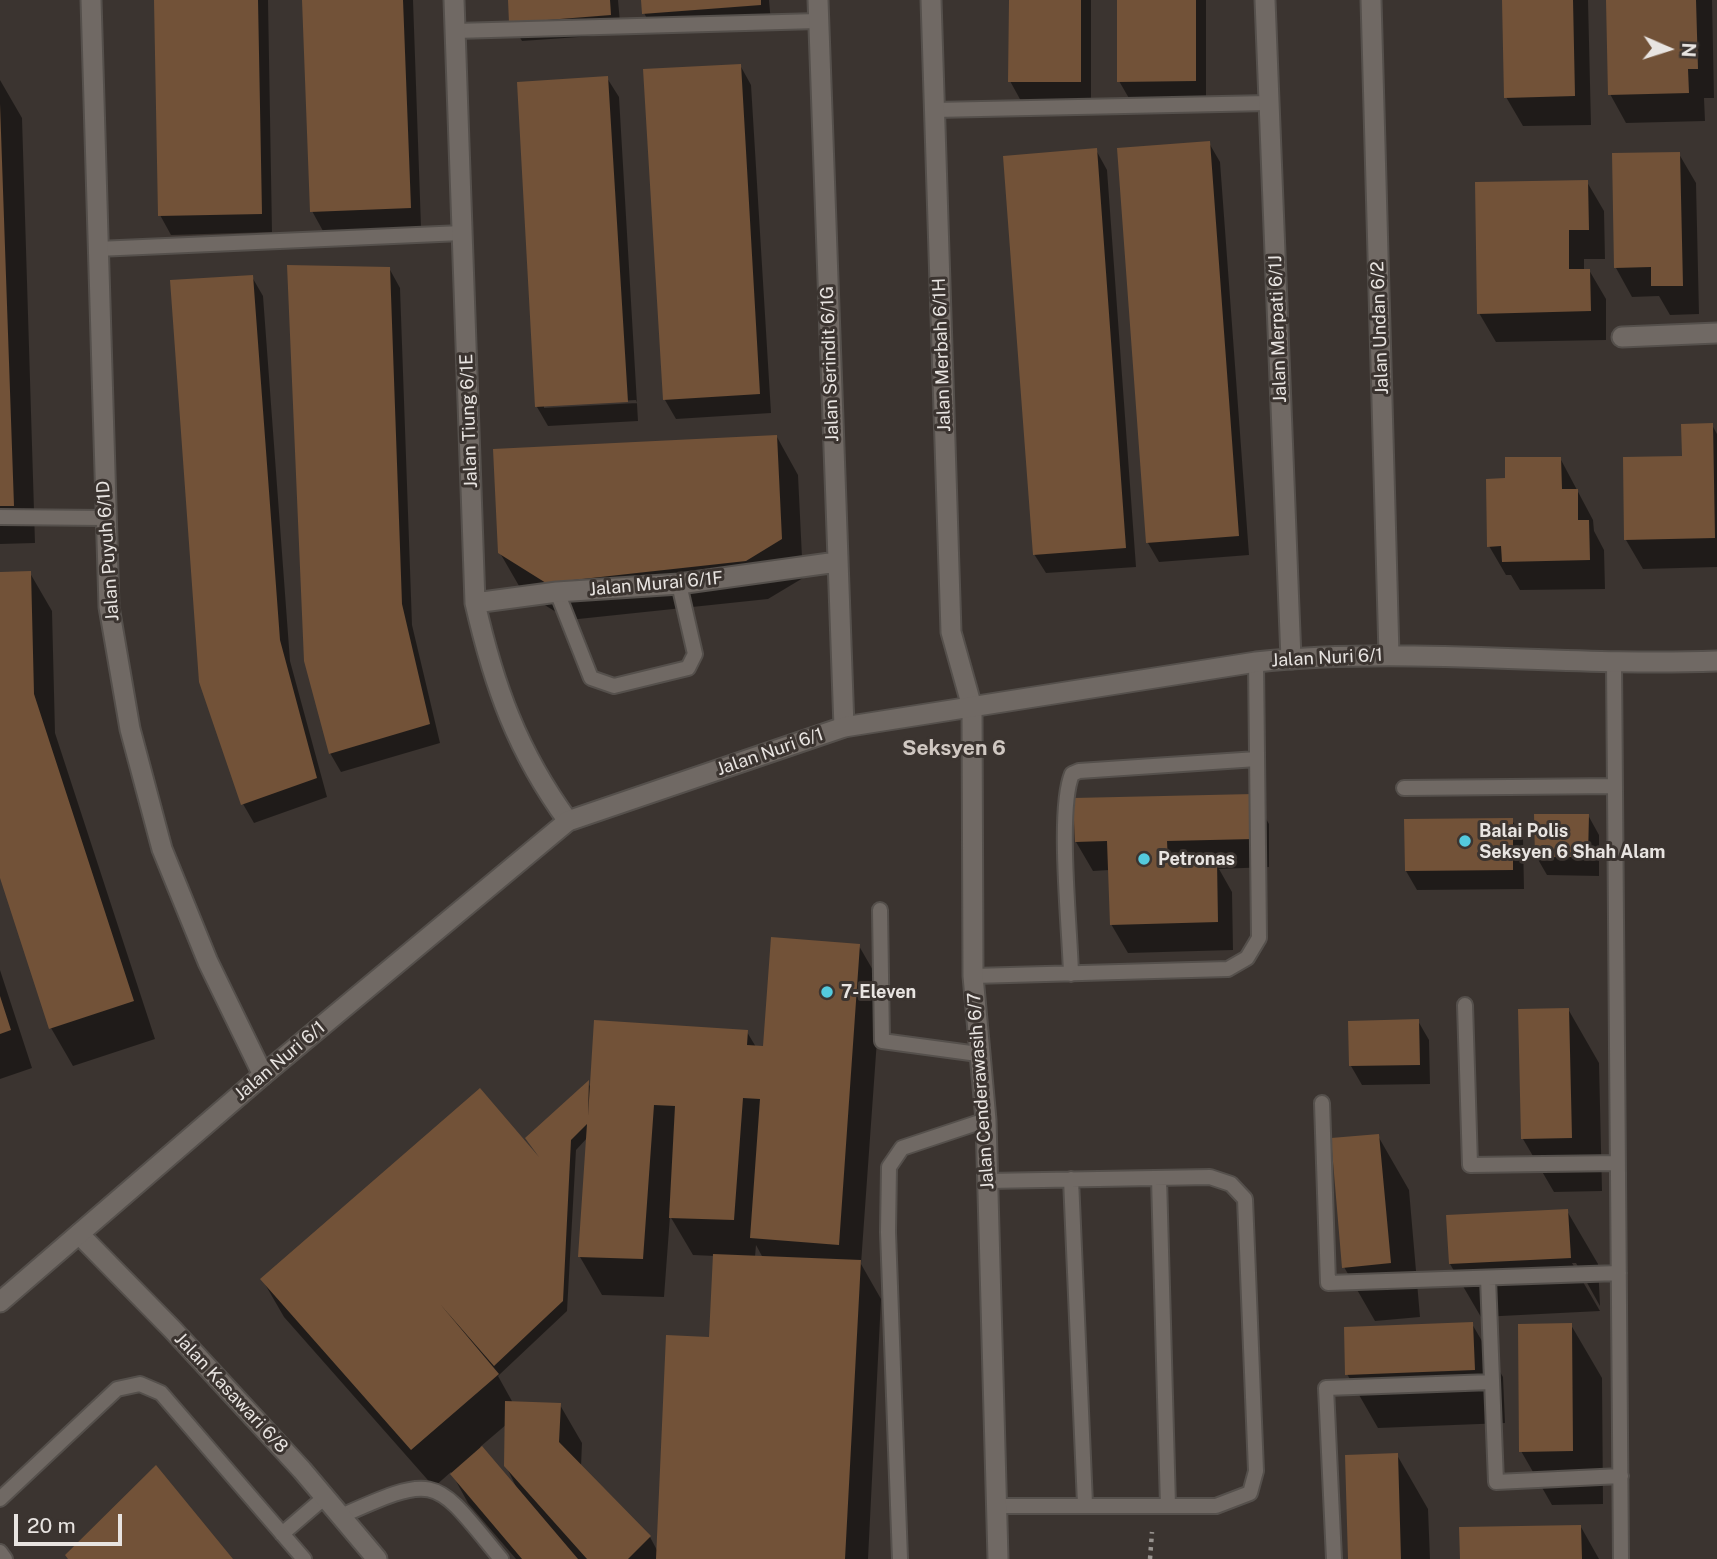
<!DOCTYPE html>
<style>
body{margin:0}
#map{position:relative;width:1717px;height:1559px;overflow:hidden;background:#3b3430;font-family:"Public Sans",sans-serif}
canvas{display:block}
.north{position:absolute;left:1633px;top:14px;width:70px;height:70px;-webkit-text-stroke:5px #3b3430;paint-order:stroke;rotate:93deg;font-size:19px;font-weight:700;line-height:28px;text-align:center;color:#e8e4e1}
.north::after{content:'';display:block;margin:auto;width:24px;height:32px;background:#e8e4e1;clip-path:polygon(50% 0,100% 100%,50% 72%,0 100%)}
.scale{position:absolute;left:14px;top:1514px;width:108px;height:32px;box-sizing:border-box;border:4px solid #e8e4e1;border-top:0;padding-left:9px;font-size:21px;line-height:24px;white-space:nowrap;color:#e8e4e1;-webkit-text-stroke:5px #3b3430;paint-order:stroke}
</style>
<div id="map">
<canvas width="1717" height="1559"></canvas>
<div class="north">N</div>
<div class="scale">20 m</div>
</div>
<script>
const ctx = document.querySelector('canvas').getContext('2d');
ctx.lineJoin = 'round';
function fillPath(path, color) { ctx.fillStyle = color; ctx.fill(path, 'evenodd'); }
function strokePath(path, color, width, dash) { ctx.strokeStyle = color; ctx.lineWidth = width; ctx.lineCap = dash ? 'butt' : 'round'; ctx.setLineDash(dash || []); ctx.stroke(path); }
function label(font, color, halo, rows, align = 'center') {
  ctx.font = font + ' "Public Sans",sans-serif'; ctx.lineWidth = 6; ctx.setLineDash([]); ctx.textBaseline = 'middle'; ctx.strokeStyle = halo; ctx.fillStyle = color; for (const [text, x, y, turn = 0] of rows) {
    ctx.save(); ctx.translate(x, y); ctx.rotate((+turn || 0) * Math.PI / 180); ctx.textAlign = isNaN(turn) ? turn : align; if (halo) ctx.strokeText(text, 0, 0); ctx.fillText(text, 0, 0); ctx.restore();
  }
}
const shadow = new Path2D(`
 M156,0H268L272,232L171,235L160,215Z
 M304,0H413L421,227L323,231L312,211Z
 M510,0H618L621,34L522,41L511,22Z
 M643,0H769L771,23L655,33L644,13Z
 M1010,0H1091V101H1021L1010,81Z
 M1119,0H1206V100H1130L1119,81Z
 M1504,0H1588L1591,125L1523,126L1506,97Z
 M1608,0H1712L1714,98H1704L1705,121L1626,123L1610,94Z
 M740,65L751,85L771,413L676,419L665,400Z
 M607,78L619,97L638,421L548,426L537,407ZM636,400L637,403L544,408V405Z
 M0,80L22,118L35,543L0,544Z
 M1209,143L1220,162L1249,555L1159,562L1148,543Z
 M1096,150L1107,170L1136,567L1046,573L1034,554Z
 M1679,154L1696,183L1699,314L1670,315L1659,296L1632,297L1616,268Z
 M1587,182L1604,211L1605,259H1584V270H1589L1606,299V340L1496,342L1479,313Z
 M389,268L400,288L412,625L440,743L341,772L330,753Z
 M252,277L263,296L290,661L327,797L254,823L243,804Z
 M1712,425L1717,434V567L1643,569L1626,540Z
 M777,437L798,475L803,578L768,599L569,620L522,591L500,553Z
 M1560,458L1593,520L1594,531L1604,550L1605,589L1520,590L1511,575H1506L1489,546L1507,480Z
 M30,573L52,611L55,733L155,1039L73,1066L51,1028L0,872V574Z
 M1252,795L1269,824V867L1219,869L1232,892L1233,950L1128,953L1111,924L1110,870L1093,871L1076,842Z
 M1588,815L1599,835V876L1547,875L1536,856Z
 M1512,820L1523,839L1524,889L1417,890L1406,871Z
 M859,946L881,984L861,1264L881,1299L868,1559H516L468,1503L451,1472L434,1487L284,1317L262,1279L539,1161L588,1083L591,1088L747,1032L756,1047L765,1048ZM588,1137L580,1257L602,1295L664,1297L670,1216L693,1255L715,1256L710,1338L658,1552L650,1537L581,1467L582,1443L560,1405L513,1403L498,1376L567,1311L576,1150ZM756,1245L763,1258L755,1257ZM507,1424L506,1466L518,1491L480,1447Z
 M0,970L32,1068L0,1079Z
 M1568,1009L1599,1063L1602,1191L1554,1192L1523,1139Z
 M1418,1021L1429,1040L1430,1084L1362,1085L1351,1066Z
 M1378,1136L1409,1190L1420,1317L1375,1321L1344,1267Z
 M1567,1211L1598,1264L1600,1306L1576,1263H1572L1600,1311L1481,1317L1450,1264Z
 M1472,1324L1503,1377L1505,1423L1378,1428L1347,1374Z
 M1571,1325L1602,1378L1603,1504L1552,1505L1521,1451Z
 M1397,1455L1428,1509L1430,1559H1350Z
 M1581,1527L1599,1559H1462Z`);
const building = new Path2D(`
 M154,0H258L262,214L158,216Z
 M302,0H403L411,208L310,212Z
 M508,0H610L611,15L509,23Z
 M641,0H761V5L642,14Z
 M1009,0H1081V82H1008Z
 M1117,0H1196V81L1117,82Z
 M1502,0H1573L1575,96L1504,98Z
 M1606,0H1696L1698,69H1688L1689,93L1608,95Z
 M741,64L760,394L663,400L643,69Z
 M608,76L628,402L535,407L517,82Z
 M0,104L14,506H0Z
 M1210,141L1239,536L1146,543L1117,148Z
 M1097,148L1126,548L1033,555L1003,156Z
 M1680,152L1683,286H1651V267L1614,268L1612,153Z
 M1588,180L1589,230H1569V269H1590L1591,311L1477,314L1475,182Z
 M287,265L390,267L402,604L430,724L329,754L304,661Z
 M253,275L280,640L317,778L241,805L199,682L170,280Z
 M1713,423L1715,538L1624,540L1623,457L1682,456L1681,424Z
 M777,435L782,539L746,561L546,583L498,553L493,449Z
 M1505,457H1561L1562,489H1578V520H1589L1590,560L1502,562L1501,546L1487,547L1486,479L1505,478Z
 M31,571L34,694L134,1001L49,1029L0,878V572Z
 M1253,794L1254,839L1167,841L1168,862L1217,861L1218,922L1110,925L1107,841L1075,842L1073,798Z
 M1534,814H1589L1588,857H1535Z
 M1513,818V870L1405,871L1404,819Z
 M771,937L860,944L839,1245L750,1238L760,1099L743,1098L734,1220L669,1218L675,1106L654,1105L643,1259L578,1257L587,1124L571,1140L563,1301L494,1366L440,1304L499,1374L411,1450L260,1279L480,1088L539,1157L525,1138L589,1080L588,1116L594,1020L748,1030L747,1045L763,1046Z
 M0,996L11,1030L0,1034Z
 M1569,1008L1572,1138L1521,1139L1518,1009Z
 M1419,1019L1420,1065L1349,1066L1348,1021Z
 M1379,1134L1391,1263L1342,1268L1331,1138Z
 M1568,1209L1571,1258L1449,1264L1446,1215Z
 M713,1254L861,1260L845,1559H656L666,1335L709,1337Z
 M1473,1322L1475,1370L1345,1375L1344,1327Z
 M1572,1323L1573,1451L1519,1452L1518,1324Z
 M505,1401L561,1403L559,1442L651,1536L628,1559H587L504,1466Z
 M482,1446L578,1559H522L450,1474Z
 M1398,1453L1401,1559H1348L1345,1455Z
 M156,1465L233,1559H68L65,1555Z
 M1581,1525L1582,1559H1460L1459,1527Z`);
const path = new Path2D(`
 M1150,1559L1152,1532`);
const service = new Path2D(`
 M455,31L818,21
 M934,110L1269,103
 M97,249L462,233
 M0,517L104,518
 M557,592L591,678L614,686L688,668L695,654L679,584
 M1614,662L1621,1559
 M1404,788L1615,786
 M880,910L882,1041L978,1054
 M1071,974C1070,930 1057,810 1072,774L1079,771L1257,759
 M973,976L1228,969L1247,958L1259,938L1256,662
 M1465,1005L1470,1165L1618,1163
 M1322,1103L1328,1283L1619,1273
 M1159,1178L1168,1506
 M1071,1179L1085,1504
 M987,1181L1210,1177L1231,1184L1245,1199L1256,1471L1250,1493L1216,1506H997
 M1488,1278L1496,1482L1621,1476
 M0,1499L117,1389L140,1384L161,1393L304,1559
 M339,1517C439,1472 434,1477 501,1559
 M282,1534L325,1497
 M0,1552L5,1559
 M900,1559L888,1232L889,1167L902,1148L986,1120
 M1334,1559L1326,1388L1492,1382`);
const minor = new Path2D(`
 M91,0L109,607L130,729L162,849L208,962L263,1075
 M454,0L475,603C494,686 517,751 568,821
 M818,0L844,727
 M931,0L951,632L972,707L973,976L986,1120L998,1559
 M1265,0L1291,659
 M1622,337L1717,333
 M475,603L557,592L679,584L837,562
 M79,1234L172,1329L302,1470L377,1559`);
const tertiary = new Path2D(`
 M1371,0L1389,655
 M0,1302L263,1075L568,821L844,727L1256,662C1410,646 1563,667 1717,661`);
const markers = [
 [1465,841,7,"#54cadd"],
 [1144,859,7,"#54cadd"],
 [827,992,7,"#54cadd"]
];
const streetNames = [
 ["Jalan Undan 6/2",1380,328,-92],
 ["Jalan Merpati 6/1J",1278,329,-92],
 ["Jalan Merbah 6/1H",942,355,-92],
 ["Jalan Serindit 6/1G",830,364,-92],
 ["Jalan Tiung 6/1E",469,421,-92],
 ["Jalan Puyuh 6/1D",108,551,-94],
 ["Jalan Murai 6/1F",656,584,-5],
 ["Jalan Nuri 6/1",1327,658,-3],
 ["Jalan Nuri 6/1",770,752,-19],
 ["Jalan Nuri 6/1",280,1061,-40],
 ["Jalan Cenderawasih 6/7",981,1091,-94],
 ["Jalan Kasawari 6/8",231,1393,47]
];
const poiNames = [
 ["Balai Polis",1479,831],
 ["Seksyen 6 Shah Alam",1479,852],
 ["Petronas",1158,859],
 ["7-Eleven",841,992]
];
const quarterNames = [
 ["Seksyen 6",954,749]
];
fillPath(shadow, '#0007');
fillPath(building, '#725238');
strokePath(service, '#55504c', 18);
strokePath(minor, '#55504c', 23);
strokePath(tertiary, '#55504c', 23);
strokePath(path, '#98938f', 4.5, [3.5, 5]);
strokePath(service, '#706964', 14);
strokePath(minor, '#706964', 19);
strokePath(tertiary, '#706964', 19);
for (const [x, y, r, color] of markers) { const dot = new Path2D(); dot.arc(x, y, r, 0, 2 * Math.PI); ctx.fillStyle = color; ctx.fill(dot); strokePath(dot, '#3b3430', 2.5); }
label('18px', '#e8e4e1', '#3b3430', streetNames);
label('bold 18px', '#e8e4e1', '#3b3430', poiNames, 'left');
label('bold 21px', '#d0c8c2', '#3b3430', quarterNames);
</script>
